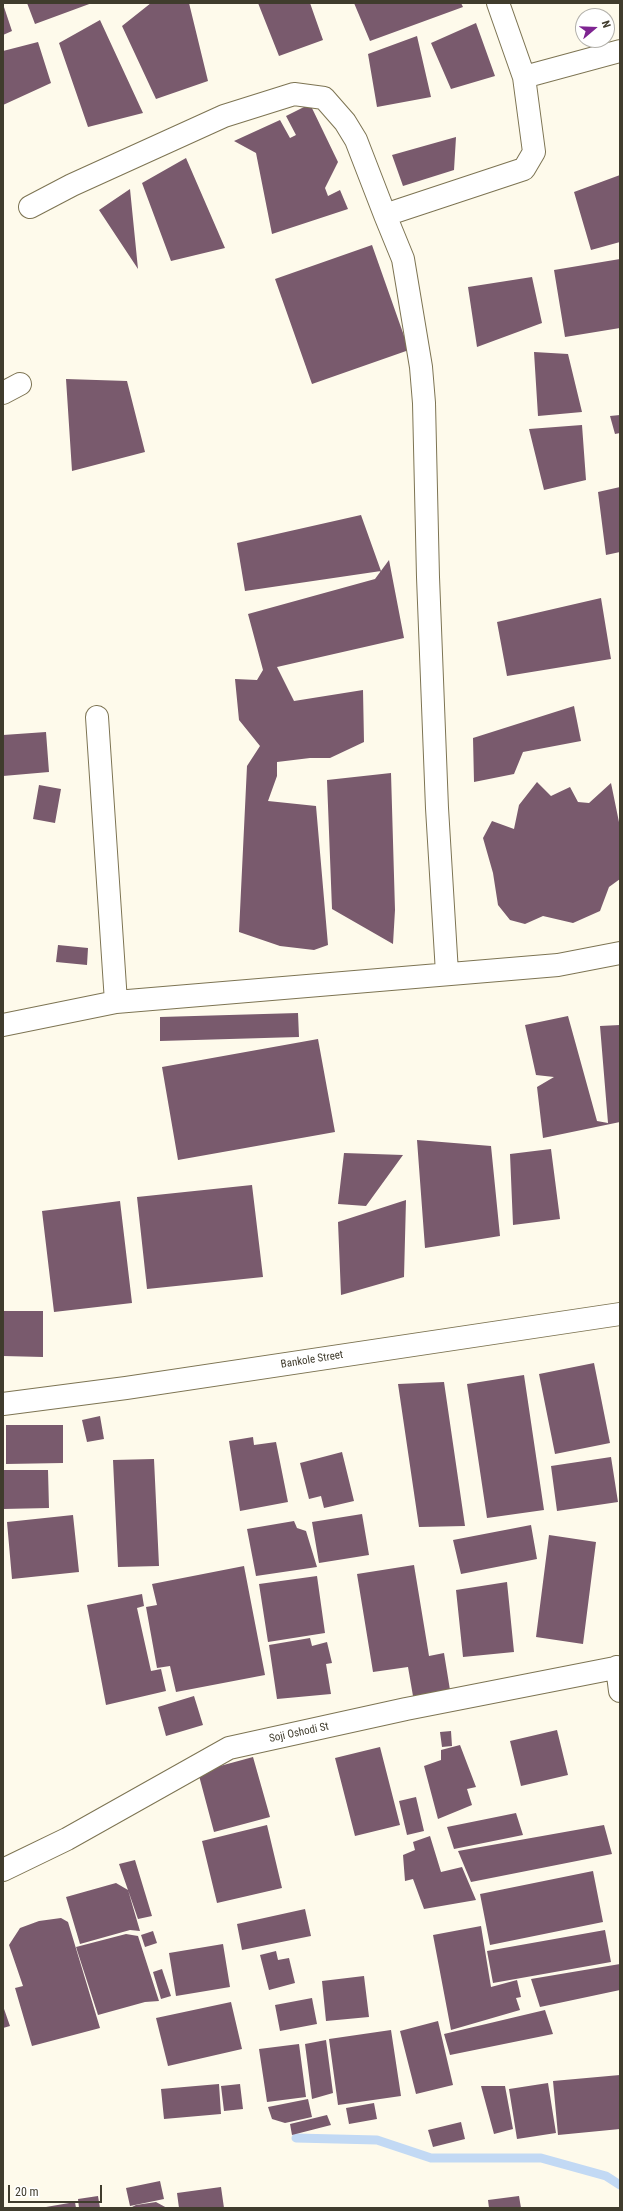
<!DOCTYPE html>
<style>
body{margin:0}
#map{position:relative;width:623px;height:2211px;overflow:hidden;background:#fefaeb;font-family:"Roboto Condensed",sans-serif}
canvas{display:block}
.frame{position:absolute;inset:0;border:4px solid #403c2d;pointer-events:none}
.north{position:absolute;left:575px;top:8px;width:40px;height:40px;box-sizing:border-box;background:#fff;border:1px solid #b3b1ab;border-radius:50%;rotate:71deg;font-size:11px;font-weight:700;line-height:16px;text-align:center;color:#403c2d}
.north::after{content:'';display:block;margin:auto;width:14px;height:18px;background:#7e2491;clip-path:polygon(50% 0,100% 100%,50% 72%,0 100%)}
.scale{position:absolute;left:8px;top:2185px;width:94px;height:18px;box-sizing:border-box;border:2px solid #403c2d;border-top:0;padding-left:5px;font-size:12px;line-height:14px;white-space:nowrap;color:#403c2d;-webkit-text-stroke:3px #fff;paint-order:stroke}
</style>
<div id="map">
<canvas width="623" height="2211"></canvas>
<div class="frame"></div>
<div class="north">N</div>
<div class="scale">20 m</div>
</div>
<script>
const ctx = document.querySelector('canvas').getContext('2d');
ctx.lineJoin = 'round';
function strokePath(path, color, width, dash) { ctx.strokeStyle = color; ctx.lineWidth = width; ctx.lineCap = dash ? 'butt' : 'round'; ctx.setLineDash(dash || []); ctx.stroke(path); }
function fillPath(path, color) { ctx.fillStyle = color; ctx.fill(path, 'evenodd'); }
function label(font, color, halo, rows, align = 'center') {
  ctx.font = font + ' "Roboto Condensed",sans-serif'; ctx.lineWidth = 4; ctx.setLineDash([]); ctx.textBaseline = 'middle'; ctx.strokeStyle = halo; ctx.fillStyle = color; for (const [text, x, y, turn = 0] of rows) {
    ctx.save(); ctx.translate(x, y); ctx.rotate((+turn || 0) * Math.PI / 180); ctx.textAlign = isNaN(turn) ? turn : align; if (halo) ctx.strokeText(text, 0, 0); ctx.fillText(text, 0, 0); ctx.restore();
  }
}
const stream = new Path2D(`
 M296,2138L377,2140L431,2158H541L606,2176L620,2185`);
const building = new Path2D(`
 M27,3H92L35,24Z
 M151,3H189L208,81L156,99L122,26Z
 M258,3H310L323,40L279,56Z
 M354,3H461L463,7L370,41Z
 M3,4L12,31L3,35Z
 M100,20L143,113L88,127L59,43Z
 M476,23L495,76L451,89L431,43Z
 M417,36L431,97L377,107L368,54Z
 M38,42L51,83L3,105V51Z
 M310,104L338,162L325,188L328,196L340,190L348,209L272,234L256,153L234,141L280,120L290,138L296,135L286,116Z
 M456,137L454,170L403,186L392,155Z
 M186,158L225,248L171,261L142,183Z
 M620,175V242L591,250L574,192Z
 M130,189L138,269L99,210Z
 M372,245L409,350L312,384L275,279Z
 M620,259V328L565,337L554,270Z
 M532,277L542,323L477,347L468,287Z
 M534,352L568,354L582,412L538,416Z
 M66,379L127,381L145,452L72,471Z
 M620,415V433L615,434L610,416Z
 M582,425L586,480L544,490L529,429Z
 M620,487V552L606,555L598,492Z
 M361,515L381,571L245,591L237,543Z
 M389,560L404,638L277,667L294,701L363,690L364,742L330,758H310L277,762V776L268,801L316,806L328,945L314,950L280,946L239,932L247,766L260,746L239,720L235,679L257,680L263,670L248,614L375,579Z
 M601,598L611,659L507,676L497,622Z
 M574,706L581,741L523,752L514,774L474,782L473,738Z
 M46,732L49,772L3,776V735Z
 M391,773L395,910L393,944L332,909L327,780Z
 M537,782L551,796L570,787L578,802L589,803L611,783L620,827V879L609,887L600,911L573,923L543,916L525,924L510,920L498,905L493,873L483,838L492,821L514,829L519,805Z
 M39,785L61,789L55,823L33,819Z
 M58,945L88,948L87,965L56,962Z
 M298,1013L299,1037L160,1041V1017Z
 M568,1016L597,1121L608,1123L600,1026L620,1025V1122L543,1138L537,1087L554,1077L536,1075L525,1025Z
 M318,1039L335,1132L178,1160L162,1067Z
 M417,1140L491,1146L500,1236L425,1248Z
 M551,1149L560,1219L513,1225L510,1154Z
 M344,1153L403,1155L366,1206L338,1204Z
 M252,1185L263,1277L147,1289L137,1197Z
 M406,1200L404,1277L341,1295L338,1222Z
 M120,1201L132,1303L54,1312L42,1211Z
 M3,1311H43V1357L3,1356Z
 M594,1363L610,1443L555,1454L539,1374Z
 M524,1375L544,1510L487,1518L467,1384Z
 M444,1382L465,1526L419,1527L398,1384Z
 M100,1416L104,1439L87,1442L82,1420Z
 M6,1425H63V1463L6,1464Z
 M253,1437L254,1445L276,1442L288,1502L240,1511L229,1441Z
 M342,1452L354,1501L324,1508L321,1496L309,1499L300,1463Z
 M611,1457L618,1502L557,1511L551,1466Z
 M154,1459L159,1566L118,1567L113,1460Z
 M3,1470H48L49,1508L3,1509Z
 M362,1514L369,1555L319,1563L312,1522Z
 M73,1515L79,1572L12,1579L7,1522Z
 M294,1521L297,1528L306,1531L317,1567L256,1576L247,1529Z
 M531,1525L537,1559L461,1574L453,1540Z
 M549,1535L596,1542L583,1644L536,1637Z
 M414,1565L429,1656L444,1653L450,1690L413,1696L408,1667L373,1672L357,1574Z
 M244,1566L265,1675L176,1692L170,1666L157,1668L146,1607L157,1605L152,1584Z
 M317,1576L325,1633L268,1642L259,1584Z
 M507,1582L514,1652L463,1657L456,1590Z
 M142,1594L144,1606L137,1608L151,1671L161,1669L166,1691L106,1705L87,1605Z
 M310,1638L312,1646L327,1642L332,1663L326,1664L331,1694L277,1699L269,1645Z
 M194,1696L203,1725L166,1736L158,1707Z
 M557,1730L568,1775L521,1786L510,1741Z
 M451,1731L452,1746L442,1747L440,1732Z
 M460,1745L476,1787L467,1789L472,1805L438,1819L424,1766L441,1760V1750Z
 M380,1747L400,1825L355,1836L335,1758Z
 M253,1757L270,1817L214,1832L198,1772Z
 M416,1797L424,1831L407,1835L399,1801Z
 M516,1813L523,1835L454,1849L447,1827Z
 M267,1825L282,1888L217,1903L202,1841Z
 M604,1825L612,1854L471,1882L458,1851Z
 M430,1836L441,1872L462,1867L476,1900L424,1909L413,1879L405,1881L403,1855L415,1850L413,1842Z
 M135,1860L152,1916L138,1919L119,1864Z
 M593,1871L603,1922L490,1945L480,1894Z
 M116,1883L128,1890L140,1931L130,1930L80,1944L66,1897Z
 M305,1909L311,1936L242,1950L237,1924Z
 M61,1918L68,1922L100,2028L32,2046L15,1988L23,1986L9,1945L20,1928L39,1921Z
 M481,1926L491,1987L517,1980L521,1997L516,1998L520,2010L451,2030L433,1935Z
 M605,1930L611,1962L493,1983L487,1951Z
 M153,1931L157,1943L145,1947L141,1935Z
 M126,1934L138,1936L159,2001L145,2002L98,2015L76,1947Z
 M223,1944L230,1987L176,1996L169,1953Z
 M276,1951L278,1960L289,1958L295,1983L269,1990L260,1955Z
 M620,1964V1990L540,2007L531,1979Z
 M162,1969L171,1996L161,1999L153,1972Z
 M364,1976L369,2017L326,2021L322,1981Z
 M312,1998L317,2024L280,2031L275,2005Z
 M231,2002L242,2049L168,2066L156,2018Z
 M3,2006L10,2026L3,2028Z
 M545,2010L553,2034L450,2055L444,2034Z
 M438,2021L453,2085L416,2094L400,2031Z
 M391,2030L401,2096L338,2105L329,2039Z
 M326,2040L333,2093L312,2099L305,2044Z
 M299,2044L306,2097L267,2102L259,2049Z
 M620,2075V2129L558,2135L553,2081Z
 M548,2083L556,2133L517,2139L509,2089Z
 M219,2084L221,2114L164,2119L161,2089Z
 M240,2084L243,2109L224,2111L221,2086Z
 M481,2086H505L513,2129L494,2134Z
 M308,2099L312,2117L285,2123L272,2119L268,2107Z
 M374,2103L377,2119L349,2124L346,2108Z
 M327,2115L331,2125L292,2135L290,2124Z
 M461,2122L465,2139L433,2147L428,2130Z
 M160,2181L164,2199L130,2206L126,2188Z
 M221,2187L224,2208H179L177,2193Z
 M98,2196L100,2208H79L78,2199Z
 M519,2196L521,2208H489L488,2200Z
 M75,2202L76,2208H46V2207Z
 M156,2202L167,2208H130L136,2205Z`);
const minor = new Path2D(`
 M524,77L620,51
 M30,207L72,185L224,116L294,94L324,98L345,122L356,140L385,215
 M3,393L20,384
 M97,717L116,1002
 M447,973L437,808L428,577L424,403L421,367L403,259L385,215L524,169L534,152L524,77L498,3
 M3,1025L116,1002L558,965L620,953
 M3,1404L126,1388L620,1314
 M617,1667L620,1691
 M3,1870L67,1839L229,1748L406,1709L620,1667`);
const streetNames = [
 ["Bankole Street",312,1360,-9],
 ["Soji Oshodi St",299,1733,-12]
];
strokePath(stream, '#c2d9f4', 9);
fillPath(building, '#795a6d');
strokePath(minor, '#7d7453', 24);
strokePath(minor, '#fff', 22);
label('11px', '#403c2d', '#fff', streetNames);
</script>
